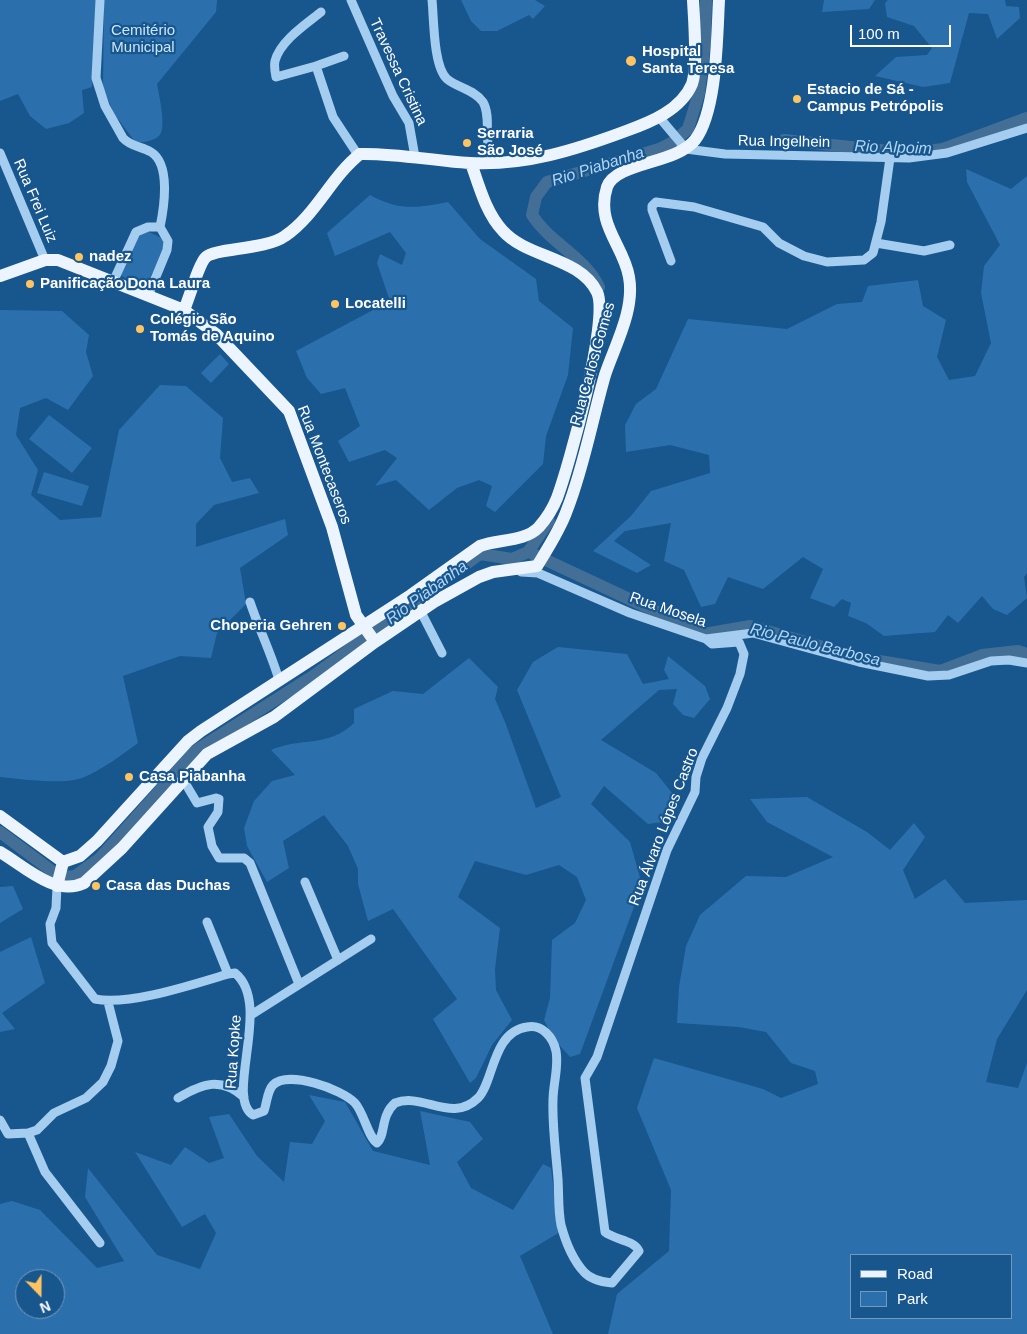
<!DOCTYPE html>
<meta charset="utf-8">
<style>
body{margin:0}
#map{position:relative;width:1027px;height:1334px;overflow:hidden;background:#18568e;font-family:Arial,sans-serif}
canvas{display:block}
.legend{position:absolute;left:850px;top:1254px;width:162px;height:65px;box-sizing:border-box;background:#18568e;border:1px solid #749abb;margin:0;padding:6px 9px;list-style:none;font-size:15px;color:#fff}
.legend li{display:flex;align-items:center;gap:10px;height:25px}
.legend b{width:25px;border:1px solid #749abb}
.north{position:absolute;left:15px;top:1269px;width:50px;height:50px;box-sizing:border-box;background:#18568e;border:1px solid #749abb;border-radius:50%;rotate:158deg;font-size:14px;font-weight:700;line-height:20px;text-align:center;color:#fff}
.north::after{content:'';display:block;margin:auto;width:18px;height:22px;background:#ffc462;clip-path:polygon(50% 0,100% 100%,50% 72%,0 100%)}
.scale{position:absolute;left:850px;top:25px;width:101px;height:22px;box-sizing:border-box;border:2px solid #fff;border-top:0;padding-left:6px;font-size:15px;line-height:18px;white-space:nowrap;color:#fff;-webkit-text-stroke:4px #18568e;paint-order:stroke}
</style>
<div id="map">
<canvas width="1027" height="1334"></canvas>
<ul class="legend">
<li><b style="height:6px;background:#ecf5ff"></b>Road</li>
<li><b style="height:14px;background:#2b70ac"></b>Park</li>
</ul>
<div class="north">N</div>
<div class="scale">100 m</div>
</div>
<script>
const ctx = document.querySelector('canvas').getContext('2d');
ctx.lineJoin = 'round';
function fillPath(path, color) { ctx.fillStyle = color; ctx.fill(path, 'evenodd'); }
function strokePath(path, color, width, dash) { ctx.strokeStyle = color; ctx.lineWidth = width; ctx.lineCap = dash ? 'butt' : 'round'; ctx.setLineDash(dash || []); ctx.stroke(path); }
function label(font, color, halo, rows, align = 'center') {
  ctx.font = font + ' Arial,sans-serif'; ctx.lineWidth = 4.5; ctx.setLineDash([]); ctx.textBaseline = 'middle'; ctx.strokeStyle = halo; ctx.fillStyle = color; for (const [text, x, y, turn = 0] of rows) {
    ctx.save(); ctx.translate(x, y); ctx.rotate((+turn || 0) * Math.PI / 180); ctx.textAlign = isNaN(turn) ? turn : align; if (halo) ctx.strokeText(text, 0, 0); ctx.fillText(text, 0, 0); ctx.restore();
  }
}
const green = new Path2D(`
 M0,0H96L92,87L82,90L84,113L69,123L46,129L30,116L18,94L0,101Z
 M104,0H217L216,12L157,84C159,96 167,128 159,136C154,141 143,142 136,143L115,115L103,89Z
 M461,0H535L545,6L533,19L529,15L497,31H481L471,21Z
 M824,0H875L869,9L822,12Z
 M888,0H1005L1006,6L1019,7L1020,18L997,39L988,14L969,13L950,83L923,87L875,76L896,57L927,55L932,48L914,26L887,17L885,3Z
 M966,169L1011,189L1027,176V573L1024,577L1027,598L1007,615L993,609L982,596L958,623L948,615L935,632L884,636L866,623L848,616L851,603L842,599L834,607L810,598L823,569L803,557L763,589L728,577L715,604L701,607L684,570L664,561L671,523L625,531L614,541L651,565L637,573L593,551L631,516L651,491L710,473L709,455L670,445L626,452L625,425L636,404L656,389L688,319L787,329L837,304L862,302L868,286L918,280L923,306L946,320L937,357L949,380L975,376L991,343L981,293L984,266L1000,245L967,182Z
 M370,195C399,211 417,208 448,202L480,239L536,279L539,301L573,328L568,375L546,436L543,464L495,512L486,506L492,486L479,480L457,488L429,510L396,480L375,486L397,458L385,450L349,462L338,441L360,426L345,388L321,394L307,378L296,351L390,301L377,263L380,254L402,265L406,253L390,232L335,256L327,233Z
 M147,231L163,239L165,243L146,288L120,275L138,235Z
 M0,310L62,311L89,335L86,352L93,376L68,410L46,398L20,408L16,435L38,470L31,495L60,520L101,517L119,430L160,385L186,386L223,418L220,458L232,482L250,478L259,493L214,505L196,524V547L285,519L288,535L240,568L246,604L217,633L211,658L180,656L123,676L138,743C120,756 102,770 82,778C63,785 21,779 0,777Z
 M220,354L229,364L211,383L201,373Z
 M49,415L92,448L72,473L29,439Z
 M44,472L89,486L82,506L37,493Z
 M558,647L627,654L643,684L669,679L664,670L668,656L705,686L710,699L694,718L683,715L673,704L677,689L659,690L601,740L656,773L673,794L663,822L648,824L604,786L591,804L630,842L642,885L580,1054L570,1057L553,1038L544,1020L550,998L552,940L575,923L586,900L577,877L559,865L526,875L475,861L458,897L500,928L495,969L496,990L512,1020L492,1045L476,1078L470,1083L433,1019L457,999L393,909L368,921L358,884V869L348,846L324,815L283,841L289,868L267,882L247,846L244,828L254,801L272,781L295,775L271,750C301,737 328,748 354,723V709L393,691L423,694L469,658L498,687L495,699L505,722L536,808L561,797L517,690L533,662Z
 M807,797L867,832L890,850L914,823L925,837L903,870L915,899L945,879L965,903L1027,900V990L997,1039L986,1082L1018,1088L1027,1063V1334H608L617,1294L669,1251L671,1190L637,1108L654,1058L763,1089L781,1098L818,1084L815,1071L791,1063L766,1032L739,1027L677,1023L679,987L686,946L700,915L746,876L786,877L833,857L767,822L750,799ZM851,1255H1011V1318H851Z
 M13,886L23,909L0,923V887Z
 M31,937L45,983L2,1013L15,1029L0,1032V952Z
 M309,1095L345,1102L373,1151L430,1165L420,1111L470,1122L483,1139L457,1162L471,1188L513,1210L543,1164L551,1168L558,1226L560,1232L520,1256L553,1334H0V1204L12,1201L40,1210L97,1268L124,1261L85,1197L88,1168L157,1255L200,1269L216,1233L205,1214L182,1227L135,1152L171,1165L185,1147L209,1163L224,1158L209,1117L229,1114L257,1156L284,1182L290,1142L312,1144L325,1121ZM25,1279H55V1309H25Z`);
const river = new Path2D(`
 M784,140L889,151H925L943,149L1027,118
 M599,287C584,256 550,243 532,215L536,197L547,182L659,149L673,142L688,129L699,93L705,41L706,0
 M533,554L704,634L750,626L861,658L940,671L982,655L1018,651L1027,654
 M0,832L53,872L65,877L75,876L100,858L195,751L313,676L480,554L512,559L528,552L549,521`);
const minor = new Path2D(`
 M100,0L96,78L105,106L123,138C131,147 141,146 151,152C171,164 164,208 160,227
 M351,0L393,96L409,123L415,157
 M432,0C434,18 433,66 447,79C458,88 475,90 483,102C490,114 486,131 488,144C489,150 492,157 494,163
 M321,12C306,24 280,41 275,61C274,65 275,72 276,77L316,66L344,56
 M316,66L333,117L358,155
 M659,117L686,149L725,154L909,158L947,153L1027,128
 M0,153L45,260
 M876,243L924,251L950,245
 M671,261L652,210V206L656,202L694,207L763,227L779,243L804,256L827,262L864,260L873,253L881,222L890,158
 M113,282L136,232L148,227H160L168,241L167,250L148,296
 M521,572L538,573L630,613L706,639L753,633L859,662L928,676L949,675L991,661L1009,660L1027,663
 M250,602C259,629 271,653 279,680
 M421,612L442,653
 M184,781L197,803L216,798L219,799L218,812L208,827L212,846L219,858H244L250,863L299,984
 M305,882L338,960
 M57,886L56,908L50,924L52,943L95,999C129,1006 194,984 228,974L235,973C273,1004 224,1097 253,1115L264,1111C267,1103 267,1091 273,1085C288,1070 342,1089 355,1103C364,1113 368,1137 377,1143C386,1135 380,1116 395,1103C423,1092 452,1124 478,1098C494,1082 492,1032 527,1027C542,1024 553,1037 556,1051C559,1067 553,1084 553,1100C552,1126 556,1153 558,1179C559,1194 558,1210 561,1225C565,1240 573,1260 584,1272C591,1280 602,1282 612,1283L639,1251C634,1240 615,1240 605,1232L585,1078L597,1057L667,850L695,792L696,777L702,758L727,708L740,674L744,654L739,642L712,644L706,639
 M207,922L228,974
 M251,1015L371,939
 M178,1098C203,1083 221,1077 244,1097
 M0,1120L8,1134L28,1133L37,1130L54,1113L86,1098L103,1082L111,1066L118,1041L108,1002
 M28,1133L45,1172L100,1243`);
const major = new Path2D(`
 M0,276L45,260H58L184,310L216,334L289,411L332,527L356,615L375,642
 M184,310C189,299 199,263 206,257C215,248 266,250 285,236C316,215 331,177 360,154C397,153 433,161 470,163C525,166 575,150 626,131C651,122 681,110 692,84C698,67 694,20 693,0
 M0,816L63,862L80,856L97,841L188,741L201,731L411,595L480,546C499,539 525,542 539,527C546,519 553,508 557,498C569,466 610,318 597,292C580,257 527,258 503,231C486,213 479,186 471,163
 M0,852C24,866 55,897 84,883L122,848L207,754L274,717L375,642L434,602L479,577L493,572L537,566C548,548 560,530 567,510C584,467 592,420 605,375C615,345 635,310 629,277C624,246 595,224 607,187C616,162 676,164 695,140C717,111 717,37 719,0
 M57,886L63,862`);
const markers = [
 [631,61,6,"#ffc462"],
 [797,99,5,"#ffc462"],
 [467,143,5,"#ffc462"],
 [79,257,5,"#ffc462"],
 [30,284,5,"#ffc462"],
 [335,304,5,"#ffc462"],
 [140,329,5,"#ffc462"],
 [342,626,5,"#ffc462"],
 [129,777,5,"#ffc462"],
 [96,886,5,"#ffc462"]
];
const parkNames = [
 ["Cemitério",143,31],
 ["Municipal",143,48]
];
const poiNames = [
 ["Hospital",642,52],
 ["Santa Teresa",642,69],
 ["Estacio de Sá -",807,90],
 ["Campus Petrópolis",807,107],
 ["Serraria",477,134],
 ["São José",477,151],
 ["nadez",89,257],
 ["Panificação Dona Laura",40,284],
 ["Locatelli",345,304],
 ["Colégio São",150,320],
 ["Tomás de Aquino",150,337],
 ["Choperia Gehren",332,626,"right"],
 ["Casa Piabanha",139,777],
 ["Casa das Duchas",106,886]
];
const streetNames = [
 ["Travessa Cristina",398,72,65],
 ["Rua Ingelhein",784,142,1],
 ["Rua Frei Luiz",35,201,67],
 ["Rua Carlos Gomes",593,364,-74],
 ["Rua Montecaseros",324,465,69],
 ["Rua Mosela",668,610,19],
 ["Rua Álvaro Lópes Castro",664,827,-69],
 ["Rua Kopke",234,1052,-86]
];
const waterNames = [
 ["Rio Alpoim",893,148,2],
 ["Rio Piabanha",598,167,-18],
 ["Rio Piabanha",427,593,-36],
 ["Rio Paulo Barbosa",815,645,14]
];
fillPath(green, '#2b70ac');
strokePath(river, '#436f97', 12);
strokePath(minor, '#a4cdef', 9);
strokePath(major, '#ecf5ff', 12);
for (const [x, y, r, color] of markers) { const dot = new Path2D(); dot.arc(x, y, r, 0, 2 * Math.PI); ctx.fillStyle = color; ctx.fill(dot); strokePath(dot, '#18568e', 2); }
label('15px', '#cae5fb', '#18568e', parkNames);
label('bold 15px', '#fff', '#18568e', poiNames, 'left');
label('15px', '#fff', '#18568e', streetNames);
label('italic 16px', '#b0d6f6', '#18568e', waterNames);
</script>
